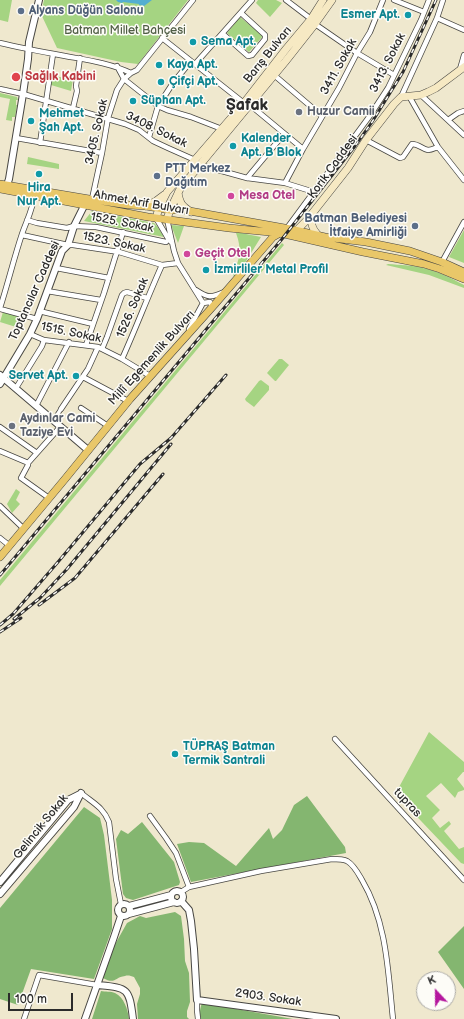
<!DOCTYPE html>
<meta charset="utf-8">
<style>
body{margin:0}
#map{position:relative;width:464px;height:1019px;overflow:hidden;background:#efe8ce;font-family:"Balsamiq Sans",sans-serif}
canvas{display:block}
.north{position:absolute;left:416px;top:971px;width:40px;height:40px;box-sizing:border-box;background:#fdfcf7;border:1px solid #a9a8a5;border-radius:50%;rotate:338deg;font-size:11px;font-weight:700;line-height:16px;text-align:center;color:#2b2b2b}
.north::after{content:'';display:block;margin:auto;width:14px;height:18px;background:#b5179e;clip-path:polygon(50% 0,100% 100%,50% 72%,0 100%)}
.scale{position:absolute;left:8px;top:993px;width:65px;height:18px;box-sizing:border-box;border:2px solid #2b2b2b;border-top:0;padding-left:5px;font-size:12px;line-height:14px;white-space:nowrap;color:#2b2b2b;-webkit-text-stroke:3px #fdfcf7;paint-order:stroke}
</style>
<div id="map">
<canvas width="464" height="1019"></canvas>
<div class="north">K</div>
<div class="scale">100 m</div>
</div>
<script>
const ctx = document.querySelector('canvas').getContext('2d');
ctx.lineJoin = 'round';
function fillPath(path, color) { ctx.fillStyle = color; ctx.fill(path, 'evenodd'); }
function strokePath(path, color, width, dash) { ctx.strokeStyle = color; ctx.lineWidth = width; ctx.lineCap = dash ? 'butt' : 'round'; ctx.setLineDash(dash || []); ctx.stroke(path); }
function label(font, color, halo, rows, align = 'center') {
  ctx.font = font + ' "Balsamiq Sans",sans-serif'; ctx.lineWidth = 3; ctx.setLineDash([]); ctx.textBaseline = 'middle'; ctx.strokeStyle = halo; ctx.fillStyle = color; for (const [text, x, y, turn = 0] of rows) {
    ctx.save(); ctx.translate(x, y); ctx.rotate((+turn || 0) * Math.PI / 180); ctx.textAlign = isNaN(turn) ? turn : align; if (halo) ctx.strokeText(text, 0, 0); ctx.fillText(text, 0, 0); ctx.restore();
  }
}
const green = new Path2D(`
 M0,0H12L8,22L0,20Z
 M44,0H188L138,64L121,62L57,48L41,14Z
 M258,0H276L282,3L270,17L256,3Z
 M240,17L263,36L249,52L227,33Z
 M53,76L73,79L71,91L51,85Z
 M0,93L17,97L18,100H16V105H17L15,117H12V121L6,120L10,99L0,97Z
 M28,157L59,164V169L27,164Z
 M92,211L154,223L158,227L164,237L84,221Z
 M171,225L184,226L178,243Z
 M464,230V263L449,257Z
 M236,233H241L261,237L235,279L233,274C240,259 242,249 236,233Z
 M282,243L284,245L0,586V580Z
 M388,264C400,265 411,265 423,268C437,271 451,278 464,285V288L429,275L386,265Z
 M3,312H5L19,316L16,327L0,322Z
 M279,359H282L289,365L276,381H275L267,373Z
 M261,380L269,386V390L254,407L246,401L245,399L259,381Z
 M16,489L20,492L16,500L20,504L12,513L7,504Z
 M429,732L464,762V772H463L457,779L464,788V790L458,792L455,798L441,783L426,796L440,810L432,818L440,828L449,821L451,824L444,831L459,849L464,847V864L461,863L402,801L398,789Z`);
const forest = new Path2D(`
 M307,796L345,847L346,853L191,882L177,844L189,842L204,843L236,866L269,828L273,839L282,830L294,805Z
 M84,807L100,818L104,835L112,900V929L94,979L31,969L18,1005L0,999V908Z
 M142,822L174,862L180,882L179,885L133,900L126,898L123,894L116,839L121,830L128,834Z
 M175,912L181,916L184,939L185,961L189,973L190,1002L187,1011V1017L189,1019H138L137,1004L140,994V988L134,977C131,976 128,975 125,976C115,977 115,985 103,978L113,948L127,923L140,916L146,918Z
 M464,926V989L438,952Z
 M101,991C105,992 111,991 115,993C124,997 128,1010 129,1019H92Z
 M202,1003L293,1019H201C199,1014 200,1008 202,1003Z`);
const water = new Path2D(`
 M116,0H152L144,6L139,5V4L123,2L122,3L118,2Z`);
const pedestrian = new Path2D(`
 M53,421L61,409`);
const minor = new Path2D(`
 M286,0L311,19
 M394,0L424,12
 M437,18L464,30
 M315,24L357,53L394,75
 M223,34L248,56L252,55L265,39V35L241,13
 M162,38L244,103
 M0,43C21,48 43,52 65,56C87,60 110,63 131,73
 M195,64L252,0
 M117,66L124,79L158,106L167,110L191,117L222,129
 M460,69L464,55
 M274,75L322,116
 M0,89L23,94L125,124L139,130L153,141L168,148L195,160
 M421,95L464,135
 M409,96L438,147L464,180
 M401,97L437,18L443,0
 M250,105L303,149
 M73,108L77,91L76,86L80,58
 M448,120L458,113L464,111
 M149,137L158,106L173,83L191,61
 M16,138L102,153
 M366,140L400,158L403,157L412,144C419,144 422,149 428,150C432,150 435,148 438,147
 M40,143L53,54
 M200,165L247,178L285,183L314,192
 M247,178L284,134
 M285,183L303,149L339,88L357,53L370,32L383,0
 M92,199L102,153L108,118L117,90L124,79L131,73L137,70L193,0
 M156,218L169,240L171,242
 M167,219L174,251L178,263L203,303L189,329
 M27,220L37,223L67,228L74,226L96,227L166,242
 M287,228L369,117L388,88L421,20L429,0
 M22,235L68,245H73L119,252L162,265L178,263
 M442,262L464,222
 M56,268L109,278
 M196,290C208,298 211,298 224,292
 M47,291L101,300
 M203,303L210,302L211,304V309
 M0,308C8,283 14,258 22,234C26,222 34,207 34,195
 M0,309L37,319
 M39,311L93,324
 M30,334L44,340L98,347L122,359L150,376
 M86,345L104,293L123,232
 M102,349L107,337L122,295L124,293L127,292L147,298
 M122,359C136,328 148,296 162,265
 M83,377L128,401
 M16,388L42,346L44,340
 M36,406L69,342
 M81,408L108,426
 M61,409L88,369L98,347
 M0,427L37,453
 M0,451L26,462L28,463V465L21,478L49,498
 M28,463L60,427
 M0,506L24,529
 M0,538L10,546
 M335,739L464,880
 M81,793C93,803 103,807 109,822L116,879L121,904
 M150,816L166,838L176,853L189,887
 M181,892L189,887L261,871L332,859C337,859 343,859 347,861C354,865 358,873 362,880C387,922 388,972 393,1019
 M197,1000V1010L198,1019
 M24,1019L39,975L97,985`);
const tertiary = new Path2D(`
 M7,185L9,179L23,94L28,59L29,42L39,0
 M0,375L88,450
 M0,384L30,334L37,319L62,251L68,245L74,226L85,204
 M0,882L68,800L80,794
 M171 897a6 6 0 1 1 12 0a6 6 0 1 1-12 0Z
 M0,894L74,807L81,793
 M181,901L189,910L191,921L194,949L197,1000L336,1019
 M118 910a6 6 0 1 1 12 0a6 6 0 1 1-12 0Z
 M129,906L171,895
 M129,914L174,902
 M97,985C128,988 129,987 133,1019
 M85,1019L114,937L121,916`);
const secondary = new Path2D(`
 M178,193C180,204 182,206 191,212
 M146,206L156,201L164,195
 M312,215C310,223 312,228 317,234
 M156,218L159,208L167,192L244,103L286,49L311,19L323,0
 M167,219L170,210L180,189L285,62L315,24L332,0
 M297,230L307,220L348,168L366,140L394,104L401,97L421,95L428,92L436,88L464,67`);
const primary = new Path2D(`
 M0,184L95,200L129,205L146,206L170,210H184L290,229L325,237L366,242L410,251L442,262L464,272
 M0,189L148,217L229,228L280,233L363,252L424,264L440,269L464,279
 M0,557L65,479L130,399L215,304L273,237L280,233`);
const rail = new Path2D(`
 M0,575L282,239L355,146L372,122L403,72L436,0
 M39,605L75,578L163,474
 M14,619L40,598L67,569L171,444
 M0,625L13,614L58,562L140,464L171,438L226,375
 M0,632L21,618`);
const markers = [
 [21,11,4,"#5c6f8a"],
 [408,15,4,"#0f9aa8"],
 [193,42,4,"#0f9aa8"],
 [159,65,4,"#0f9aa8"],
 [16,77,5,"#e0444e"],
 [161,82,4,"#0f9aa8"],
 [133,101,4,"#0f9aa8"],
 [299,112,4,"#6b7280"],
 [31,121,4,"#0f9aa8"],
 [233,146,4,"#0f9aa8"],
 [39,174,4,"#0f9aa8"],
 [157,176,4,"#5c6f8a"],
 [231,196,4,"#d1479c"],
 [415,226,4,"#5c6f8a"],
 [187,254,4,"#d1479c"],
 [206,270,4,"#0f9aa8"],
 [76,376,4,"#0f9aa8"],
 [12,426,4,"#6b7280"],
 [175,754,4,"#0f9aa8"]
];
const serviceNames = [
 ["Alyans Düğün Salonu",29,11],
 ["PTT Merkez",165,169],
 ["Dağıtım",165,183],
 ["Batman Belediyesi",407,219,"right"],
 ["İtfaiye Amirliği",407,233,"right"]
];
const cultureNames = [
 ["Esmer Apt.",400,15,"right"],
 ["Sema Apt.",201,42],
 ["Kaya Apt.",167,65],
 ["Çifçi Apt.",169,82],
 ["Süphan Apt.",141,101],
 ["Mehmet",39,114],
 ["Şah Apt.",39,128],
 ["Kalender",241,139],
 ["Apt. B Blok",241,153],
 ["Hira",39,188,"center"],
 ["Nur Apt.",39,202,"center"],
 ["İzmirliler Metal Profil",214,270],
 ["Servet Apt.",68,376,"right"],
 ["TÜPRAŞ Batman",183,747],
 ["Termik Santrali",183,761]
];
const parkNames = [
 ["Batman Millet Bahçesi",125,31]
];
const streetNames = [
 ["Barış Bulvarı",268,55,-51],
 ["3413. Sokak",388,63,-63],
 ["3411. Sokak",339,67,-61],
 ["3408. Sokak",156,130,26],
 ["3405. Sokak",97,132,-77],
 ["Korik Caddesi",333,167,-54],
 ["Ahmet Arif Bulvarı",141,203,10],
 ["1525. Sokak",122,223,11],
 ["1523. Sokak",114,243,12],
 ["Toptancılar Caddesi",35,291,-66],
 ["1526. Sokak",133,308,-67],
 ["1515. Sokak",71,333,12],
 ["Millî Egemenlik Bulvarı",152,358,-48],
 ["tupras",407,803,47],
 ["Gelincik Sokak",41,827,-51],
 ["2903. Sokak",268,998,8]
];
const healthNames = [
 ["Sağlık Kabini",25,77]
];
const worshipNames = [
 ["Huzur Camii",307,112],
 ["Aydınlar Cami",20,419],
 ["Taziye Evi",20,433]
];
const hotelNames = [
 ["Mesa Otel",239,196],
 ["Geçit Otel",195,254]
];
const districtNames = [
 ["Şafak",247,106]
];
fillPath(green, '#a5d482');
fillPath(forest, '#84b670');
fillPath(water, '#53aed1');
strokePath(pedestrian, '#484743', 5);
strokePath(minor, '#484743', 6);
strokePath(tertiary, '#484743', 8);
strokePath(secondary, '#484743', 8);
strokePath(primary, '#484743', 8);
strokePath(pedestrian, '#fff', 3.5);
strokePath(minor, '#fff', 4.5);
strokePath(tertiary, '#fff', 6);
strokePath(secondary, '#f6e9c3', 7);
strokePath(primary, '#e9c769', 7);
strokePath(rail, '#2b2b2b', 3);
strokePath(rail, '#fdfcf7', 1.5, [4.5]);
for (const [x, y, r, color] of markers) { const dot = new Path2D(); dot.arc(x, y, r, 0, 2 * Math.PI); ctx.fillStyle = color; ctx.fill(dot); strokePath(dot, '#fdfcf7', 1.5); }
label('bold 12px', '#4e5e75', '#fdfcf7', serviceNames, 'left');
label('bold 12px', '#0d838f', '#fdfcf7', cultureNames, 'left');
label('12px', '#505e45', '#fdfcf7', parkNames);
label('12px', '#2b2b2b', '#fdfcf7', streetNames);
label('bold 12px', '#be3a42', '#fdfcf7', healthNames, 'left');
label('bold 12px', '#5b616d', '#fdfcf7', worshipNames, 'left');
label('bold 12px', '#b23c85', '#fdfcf7', hotelNames, 'left');
label('bold 16px', '#2b2b2b', '#fdfcf7', districtNames);
</script>
